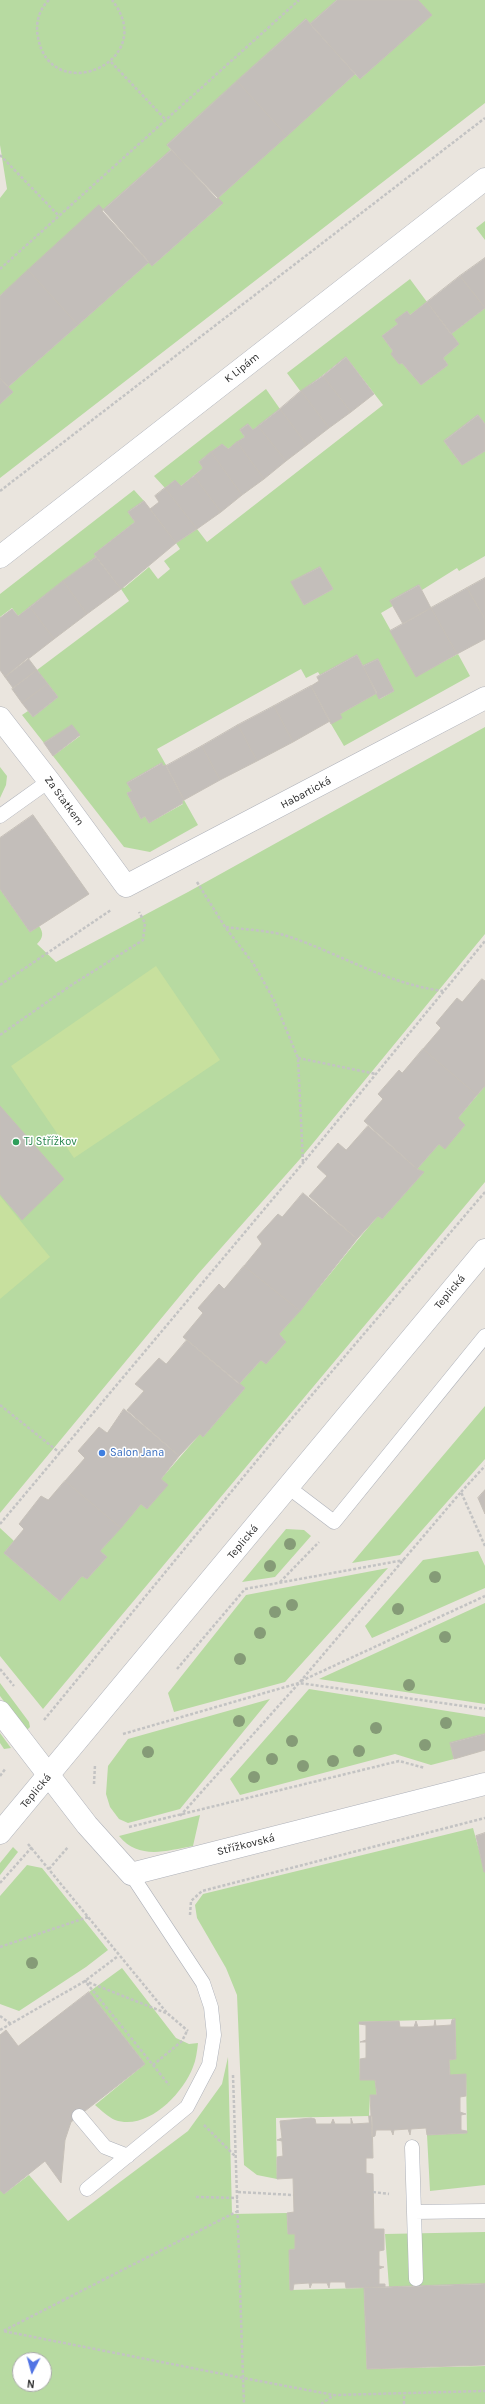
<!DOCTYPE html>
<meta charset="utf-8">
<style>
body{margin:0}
#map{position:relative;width:485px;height:2404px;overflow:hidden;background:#eae5de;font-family:Karla,sans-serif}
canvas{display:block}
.north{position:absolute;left:12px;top:2352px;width:40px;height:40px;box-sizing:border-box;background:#fff;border:1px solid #aaa;border-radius:50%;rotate:186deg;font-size:11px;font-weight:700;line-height:16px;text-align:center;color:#2a2a2a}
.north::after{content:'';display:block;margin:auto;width:14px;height:18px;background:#5274e4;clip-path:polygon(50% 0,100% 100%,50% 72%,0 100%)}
</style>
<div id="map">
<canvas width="485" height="2404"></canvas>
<div class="north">N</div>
</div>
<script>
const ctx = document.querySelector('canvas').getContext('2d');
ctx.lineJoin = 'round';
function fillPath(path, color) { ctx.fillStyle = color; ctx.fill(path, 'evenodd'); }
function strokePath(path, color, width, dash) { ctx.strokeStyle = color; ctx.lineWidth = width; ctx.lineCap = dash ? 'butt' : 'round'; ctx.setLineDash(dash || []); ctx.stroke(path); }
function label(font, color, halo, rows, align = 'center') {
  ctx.font = font + ' Karla,sans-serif'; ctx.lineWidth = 3; ctx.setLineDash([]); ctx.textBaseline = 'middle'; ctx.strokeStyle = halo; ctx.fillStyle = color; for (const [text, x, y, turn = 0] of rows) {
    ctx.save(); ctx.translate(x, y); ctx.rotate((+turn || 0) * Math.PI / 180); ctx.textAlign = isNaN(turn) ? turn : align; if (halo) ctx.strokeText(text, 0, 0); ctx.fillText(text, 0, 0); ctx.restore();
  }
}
const green = new Path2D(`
 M0,0H337L310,24L306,19L167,145L171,150L102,211L0,296V198L7,189L0,145Z
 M418,0H485V103L0,478V404L13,392L8,387L149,262L152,266L222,204L217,199L355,74L360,79L431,15Z
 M485,221V240L476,228Z
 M410,279L427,302L410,315L407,311L396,320L398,324L382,336L393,351L392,354L399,364L402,363L421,385L448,365L443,358L459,344L451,334L485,308V424L478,415L444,441L462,465L485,451V556L459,571L457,568L422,590L419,585L390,601L393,606L381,613L416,676L458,654L470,676L344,746L331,724L340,714L377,693L380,699L394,691L378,659L363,666L357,655L320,675L318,672L306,678L301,669L157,749L166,765L163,766L161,763L127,783L132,791L127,793L141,819L145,816L149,823L183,804L182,801L184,800L198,825L150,852L124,847L53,756L80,736L72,726L44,743L22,715L28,711L33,717L58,697L37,670L129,601L119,586L121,585L124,588L149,567L158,579L170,569L164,561L180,549L176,543L197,529L207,542L383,405L346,357L301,392L287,373ZM320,567L333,589L304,605L292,582Z
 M266,389L280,409L253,430L248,424L240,430L245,437L228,449L222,444L199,462L203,468L181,486L175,480L165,488L154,476Z
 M134,490L144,501L128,512L135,522L94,554L96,557L18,616L12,608L0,617V594Z
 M485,727V934L300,1159L198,1274L0,1513V889L30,932L39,926C44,933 43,938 37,944L56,962L188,892Z
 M0,767L7,776L6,785L0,798Z
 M485,1086V1182L43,1709L0,1656V1528L14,1541L4,1553L60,1601L82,1576L87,1579L107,1557L100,1551L141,1504L147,1509L167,1485L161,1479L200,1434L203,1437L245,1388L239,1384L261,1360L266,1364L286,1342L279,1334C314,1296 344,1255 378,1216L382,1219L423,1173L417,1169L439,1144L445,1148L465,1125L458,1118Z
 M485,1406V1459L400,1555L352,1563Z
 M286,1529L304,1530L311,1536L275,1577L242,1582Z
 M478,1551L485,1566V1588L372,1638L365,1626L423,1560Z
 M388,1568L285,1682L174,1712L168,1693L246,1595Z
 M485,1603V1704L319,1679Z
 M0,1683L29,1722L30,1727L26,1731L0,1696Z
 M309,1689L485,1717V1734L450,1743L454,1759L431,1765L395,1754L240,1795L230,1779Z
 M270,1699L180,1809L128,1823L119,1819L110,1807L106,1794L108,1766L128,1739Z
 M0,1733L11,1748L4,1749L0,1743Z
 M200,1815L193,1846C165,1851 139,1860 119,1836Z
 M473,1828L485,1872V2185L430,2191L427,2135L467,2133L466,2075H450L449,2060L456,2059L455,2019L359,2022L360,2080H375L377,2095H370L369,2116L276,2118L277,2179L257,2175L244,2165L237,1995L226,1968L197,1918L195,1905L203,1894Z
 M13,1847L18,1852L0,1875V1863Z
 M27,1865L42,1868L108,1950L86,1967L19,2011L0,2004V1896Z
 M122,1968L176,2038L189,2044L198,2043C197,2051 196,2060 193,2067C182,2095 147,2131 115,2120C108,2117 101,2110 95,2105L145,2064L89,1992Z
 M228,2057L232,2214L287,2213L288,2234H295V2249L289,2250L290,2290L364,2288L367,2369L485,2366V2404H0V2190L4,2194L29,2175L68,2221L188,2131L222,2084ZM20,2360H44V2384H20Z
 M485,2232V2284L389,2287L385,2234Z`);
const pitch = new Path2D(`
 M156,966L220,1060L74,1158L11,1066Z
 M0,1196L50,1257L0,1299Z`);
const building = new Path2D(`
 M337,0H418L432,15L360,79L310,24Z
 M306,19L355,74L287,136L237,81Z
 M237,81L287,136L217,199L167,145Z
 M171,150L223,203L152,266L102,211Z
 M99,205L149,262L78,325L28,270Z
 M485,258V308L460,276Z
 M28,270L78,325L8,387L0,378V296Z
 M460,276L485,308L451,334L427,302Z
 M427,302L459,344L443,358L448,365L421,385L402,363L399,364L391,354L393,351L382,336L398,324L395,320L407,311L410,315Z
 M346,357L374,394L351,412L323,376Z
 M323,376L351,412L329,428L301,391Z
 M0,378L13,392L0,404Z
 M301,391L329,428L307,445L280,409Z
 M280,409L307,445L286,461L258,426Z
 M478,415L485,424V451L462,465L444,441Z
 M248,424L253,430L258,426L286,461L264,479L237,442L245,437L240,430Z
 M237,442L264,479L242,495L211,452L222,444L228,449Z
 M211,452L242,495L221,512L194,476L203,468L199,462Z
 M194,476L221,512L197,529L165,488L175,480L181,486Z
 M165,488L197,529L176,543L150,509L159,502L155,496Z
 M144,501L176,543L121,589L94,554L135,522L128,512Z
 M96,557L121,589L87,614L63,581Z
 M320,567L333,589L304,605L291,582Z
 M485,578V619L467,588Z
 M63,581L87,614L54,639L30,607Z
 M419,585L431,608L403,624L390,601Z
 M467,588L485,619V639L457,654L431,608Z
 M30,607L54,639L5,677L0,670V618L12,609L18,616Z
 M431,608L457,654L416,677L390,631Z
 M357,655L377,693L340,714L342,718L331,724L311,686L319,681L317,677Z
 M28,658L37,670L13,688L5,677Z
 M378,659L394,691L379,699L363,666Z
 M37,670L48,684L22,703L12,689Z
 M48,684L58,697L33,717L22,703Z
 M311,686L330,721L293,742L274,706Z
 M274,706L293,742L257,761L238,725Z
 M72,725L80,735L53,756L44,743Z
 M238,725L257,761L220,780L202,746Z
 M202,746L220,780L184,800L166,766Z
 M162,763L163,766L166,765L184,800L182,801L183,803L149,823L145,816L141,819L127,793L132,791L127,783Z
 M33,815L89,894L30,932L0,889V838Z
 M482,979L485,981V1086L477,1095L423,1049L441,1028L436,1023L457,998L462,1002Z
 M423,1049L477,1095L458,1118L465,1125L445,1149L439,1144L417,1169L364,1121L383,1099L378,1094L399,1070L402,1073Z
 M0,1106L64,1179L22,1220L0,1194Z
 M368,1126L417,1169L424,1172L382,1219L378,1216L357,1239L309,1196L327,1176L317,1167L338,1143L346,1150Z
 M303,1193L357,1239L300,1311L244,1266L262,1244L257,1237L278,1214L282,1217Z
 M244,1266L300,1311L279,1334L286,1342L266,1364L261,1360L239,1384L183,1337L203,1313L198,1308L219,1284L224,1289Z
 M187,1340L245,1388L203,1437L200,1434L179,1456L127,1410L144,1391L135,1384L159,1358L166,1364Z
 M124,1409L179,1456L161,1479L168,1485L147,1509L141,1504L121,1528L65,1481L85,1458L78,1451L99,1427L107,1433Z
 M65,1481L121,1528L100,1551L107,1557L87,1579L82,1576L60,1601L4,1553L24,1529L19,1524L41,1496L48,1500Z
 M485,1490V1514L478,1498Z
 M485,1734V1750L454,1759L450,1743Z
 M485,1833V1872H484L476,1836Z
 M89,1992L145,2064L71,2122L65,2140L61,2183L45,2161L4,2194L0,2190V2035L6,2030L18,2046Z
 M455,2019L456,2059L449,2060L450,2075L466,2074V2096L460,2097V2112L466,2114L461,2115V2130L467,2131V2133L427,2135L426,2128L411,2129L410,2135L408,2129L394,2130L393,2135L391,2130H376L375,2136L372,2137L370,2095H377L375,2080H360V2059L366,2058V2042H360L366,2040V2025L359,2024V2022L399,2021L400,2027H414L416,2021L418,2027L434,2026L435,2020L436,2026L451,2025L452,2020Z
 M369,2116H372L373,2158H366V2173L373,2174L374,2229H384V2250L379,2251V2266L384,2267L379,2269V2284H385V2287L346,2288L345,2282H330L329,2288L327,2283H312L310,2288L309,2283L294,2284L293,2290H290L289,2250L295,2249V2234H288L287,2213L294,2212L293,2178L277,2179V2157L283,2156L282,2141L277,2140L282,2138L280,2121L311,2118L315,2119L316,2124H331L333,2119L335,2124H351V2118L353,2124L369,2123Z
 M485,2284V2365L367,2369L364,2288Z`);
const path = new Path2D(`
 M49,0C39,9 35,24 38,37C50,108 161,62 112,0
 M111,62L165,119
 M0,155L59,216
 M0,269L299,0
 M0,491L485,118
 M197,882L225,927L253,963L274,1000L298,1058L303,1163
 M226,927C245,930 268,930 287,936C339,953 387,984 443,991
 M0,985L111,910
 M0,1035L70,986L143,940L145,923L139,912
 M298,1058L376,1074
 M0,1405L60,1453
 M461,1492L485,1466
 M0,1524L303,1163L485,941
 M280,1582L319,1542
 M0,1669L14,1686
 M177,1669L245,1589L404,1560
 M301,1681L485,1596
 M44,1720L282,1430L485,1192
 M123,1734L299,1683L485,1709
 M0,1776L6,1768
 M94,1784L95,1765
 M180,1816L299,1683L461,1492L485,1546
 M129,1827L399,1761L425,1768
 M28,1844L167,2013L188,2031
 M49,1869L68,1847
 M0,1883L32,1847
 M190,1915L191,1901L202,1891L485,1818
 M0,1947L88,1917
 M166,2013L85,1981L153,2065L182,2041L187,2031
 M0,2016L11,2024
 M0,2030L85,1981L118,1956
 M153,2065L169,2085
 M233,2075L243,2378L334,2395L485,2391
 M204,2125L236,2157
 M238,2192L293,2195
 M373,2192L389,2194
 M196,2197L238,2198
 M238,2211L3,2331L243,2378L244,2404
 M321,2404L334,2395
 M404,2404V2394`);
const lane = new Path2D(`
 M0,816L49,781
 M288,1487L334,1522L485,1336
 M79,2116L105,2147L128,2156
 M412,2147L414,2212L485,2211
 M87,2189L187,2107L209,2065L214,2035L211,2007L203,1983L131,1874
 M414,2212L416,2279`);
const street = new Path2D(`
 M0,557L485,179
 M0,718L49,781L126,886L485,698
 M0,1712L87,1825L131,1874L485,1784`);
const secondary = new Path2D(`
 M0,1833L485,1250`);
const trees = [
 [290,1544],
 [270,1566],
 [435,1577],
 [292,1605],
 [398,1609],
 [275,1612],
 [260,1633],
 [445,1637],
 [240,1659],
 [409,1685],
 [239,1721],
 [446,1723],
 [376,1728],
 [292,1741],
 [425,1745],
 [359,1751],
 [148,1752],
 [272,1759],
 [333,1761],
 [303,1766],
 [254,1777],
 [32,1963]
];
const markers = [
 [16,1142,4,"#2e9e5b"],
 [102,1453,4,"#3f7fe0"]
];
const streetNames = [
 ["K Lipám",242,368,-38],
 ["Habartická",306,793,-28],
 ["Za Statkem",64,801,54],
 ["Teplická",450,1292,-50],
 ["Teplická",243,1542,-50],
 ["Teplická",36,1791,-50],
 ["Střížkovská",246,1845,-14]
];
const leisureNames = [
 ["TJ Střížkov",24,1142]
];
const shopNames = [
 ["Salon Jana",110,1453]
];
fillPath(green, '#b7daa1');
fillPath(pitch, '#c7e09e');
fillPath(building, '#c3beba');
strokePath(building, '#c6c0b8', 1);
strokePath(lane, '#aeb1b9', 15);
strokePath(street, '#aeb1b9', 23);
strokePath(secondary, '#aeb1b9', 23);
strokePath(path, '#c3c3c3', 2.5, [3, 2]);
strokePath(lane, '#fff', 14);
strokePath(street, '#fff', 22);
strokePath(secondary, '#fff', 22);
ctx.fillStyle = '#859b77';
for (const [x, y] of trees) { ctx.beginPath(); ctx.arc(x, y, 6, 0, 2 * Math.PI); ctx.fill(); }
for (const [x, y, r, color] of markers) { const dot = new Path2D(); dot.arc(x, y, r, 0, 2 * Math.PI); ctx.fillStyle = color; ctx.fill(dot); strokePath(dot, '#fff', 1.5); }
label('11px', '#2a2a2a', '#fff', streetNames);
label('11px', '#27864d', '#fff', leisureNames, 'left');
label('11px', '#366cbe', '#fff', shopNames, 'left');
</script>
